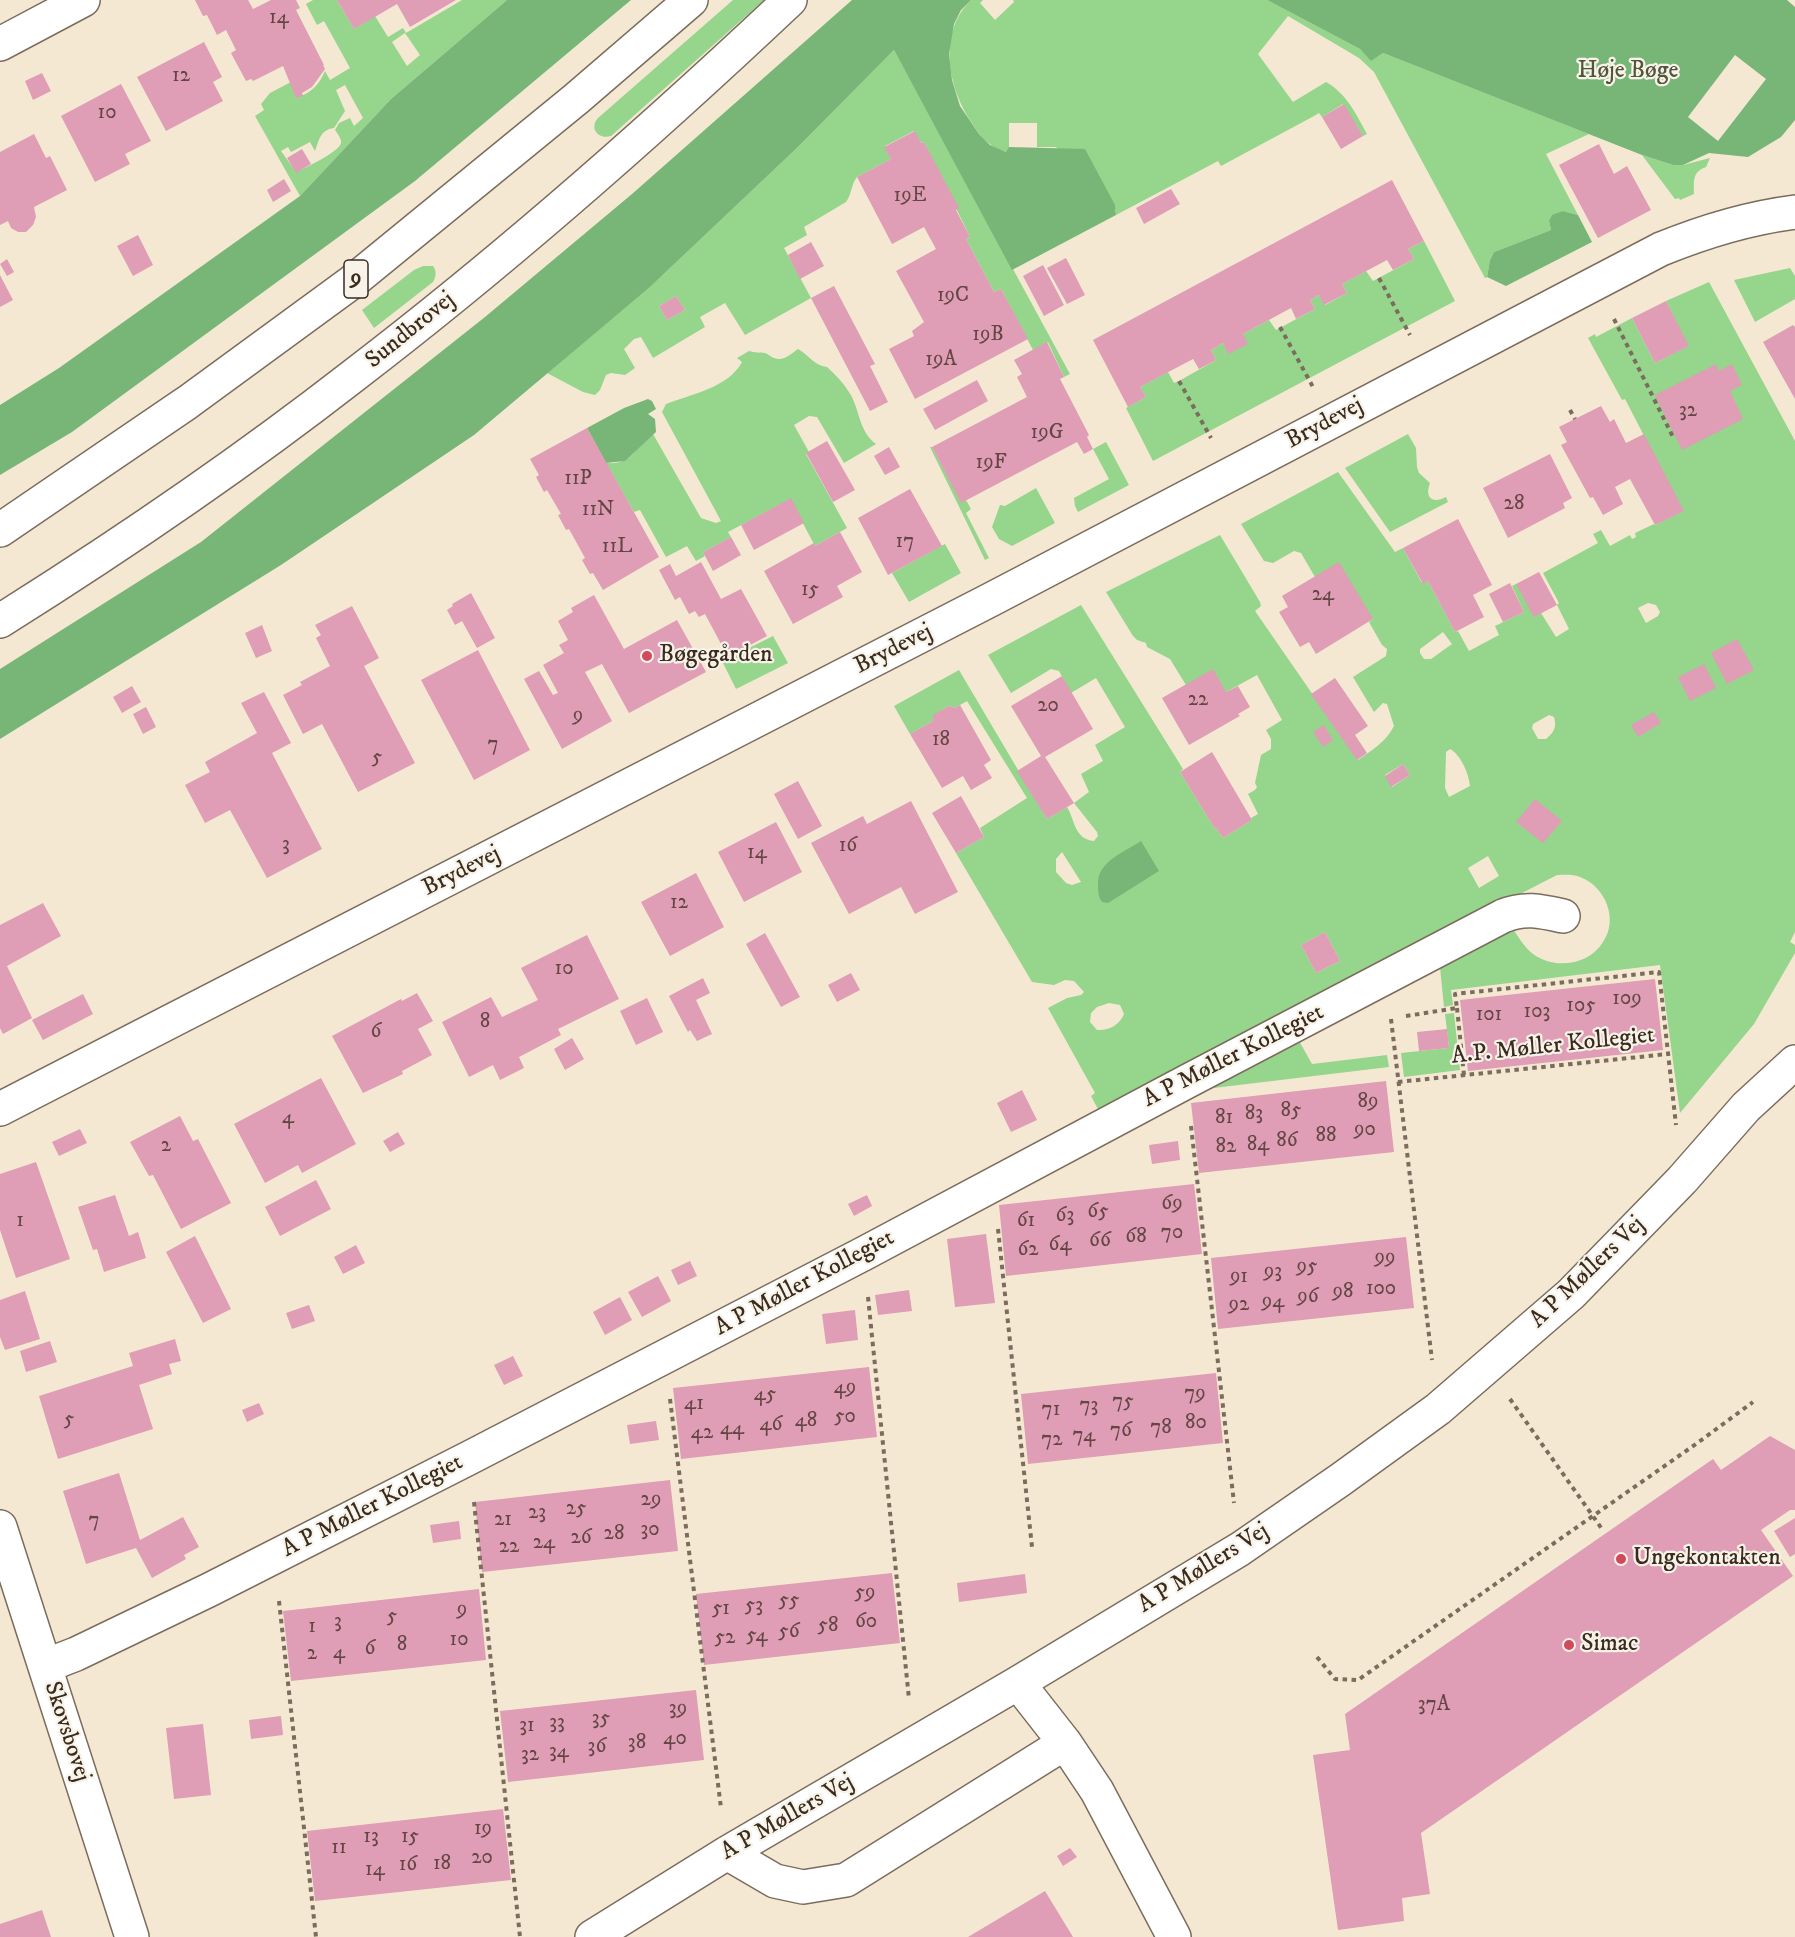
<!DOCTYPE html>
<meta charset="utf-8">
<style>
body{margin:0}
canvas{display:block;background:#f4e8d2}
</style>
<canvas width="1795" height="1937"></canvas>
<script>
const ctx = document.querySelector('canvas').getContext('2d');
ctx.lineJoin = 'round';
function fillPath(path, color) { ctx.fillStyle = color; ctx.fill(path, 'evenodd'); }
function strokePath(path, color, width, dash) { ctx.strokeStyle = color; ctx.lineWidth = width; ctx.lineCap = dash ? 'butt' : 'round'; ctx.setLineDash(dash || []); ctx.stroke(path); }
function label(font, color, halo, rows, align = 'center') {
  ctx.font = font + ' "IM FELL DW Pica",serif'; ctx.lineWidth = 4.5; ctx.setLineDash([]); ctx.textBaseline = 'middle'; ctx.strokeStyle = halo; ctx.fillStyle = color; for (const [text, x, y, turn = 0] of rows) {
    ctx.save(); ctx.translate(x, y); ctx.rotate((+turn || 0) * Math.PI / 180); ctx.textAlign = isNaN(turn) ? turn : align; if (halo) ctx.strokeText(text, 0, 0); ctx.fillText(text, 0, 0); ctx.restore();
  }
}
const green = new Path2D(`
 M313,0H337L354,29L375,16L388,37L403,28L406,33L462,0H507L391,99L300,196L255,116L264,110L261,104L270,93L291,82L296,98C311,93 319,85 325,71L330,80L350,68L324,21L317,25L306,4ZM405,33L420,55L407,66L392,42ZM345,85L363,118L354,126L350,118L339,123L335,130C337,133 342,139 341,143C340,151 304,169 296,172L281,151L288,147L291,152L310,142L315,151C319,140 320,130 334,128L345,111L336,90Z
 M733,0H764L611,136C598,140 589,128 598,118Z
 M971,0H983L980,3L995,20L1014,2L1013,0H1267L1360,49L1371,60L1383,53L1589,134L1546,154L1578,215L1563,211L1549,221L1551,230L1494,252L1490,260L1487,277L1485,278L1374,72L1359,58L1288,16L1258,54L1293,102L1326,82C1347,94 1356,114 1367,134L1363,136L1343,104L1322,117L1319,113L1314,116L1221,166L1218,161L1116,215V210L1056,147H1037V123H1009V147L1007,152C1001,150 994,148 990,144C982,139 977,131 972,123C948,88 937,33 971,0Z
 M894,50L1070,374L1064,377L1048,342L1033,350L1001,289L994,292L966,239L970,237L924,142L921,143L914,131L885,146L891,159L857,177C851,184 852,194 846,202L804,227L807,235L784,248L811,298L745,335L725,303L700,317L705,327L653,358L641,337L634,339L624,349L635,368L625,375L611,373L606,375L600,390L595,395L583,392L547,373L649,288L798,147ZM676,296L685,310L667,320L659,306Z
 M1642,155L1673,165H1683L1710,158L1706,167C1692,172 1694,181 1694,194L1680,200L1679,198L1675,199Z
 M1424,241L1455,301L1153,461L1126,408L1146,397L1140,387L1168,372L1174,383L1179,381L1216,360L1211,350L1223,343L1228,353L1243,334L1269,320L1276,330L1315,309L1310,300L1319,295L1325,305L1347,293L1342,284L1366,271L1373,281L1414,259L1408,249Z
 M423,266H433C437,271 436,277 433,282L374,328L362,310L414,270Z
 M1790,268L1795,276V299L1755,322L1734,280Z
 M1709,282L1795,441V932L1790,942L1795,945V953L1754,1024L1680,1113L1660,965L1451,990L1453,1005L1444,1007L1440,967L1513,929C1519,938 1525,948 1533,954C1555,970 1589,965 1603,942C1619,919 1605,886 1580,877C1572,874 1565,875 1557,875L1099,1111L1091,1096L1095,1093L1048,1008L1067,998L1081,995L1084,992L1074,981L1065,980L1054,985L1032,982L956,853L984,837L980,828L1027,798L967,701L955,708L949,706L934,715L933,721L910,734L894,706L959,670L1047,819L1067,807C1075,820 1074,839 1094,841L1098,836L1097,832L1074,803L1089,792L1081,774L1103,761L1095,745L1125,727L1096,678L1071,693L1059,671L1051,669L1011,693L988,655L1081,605L1183,769L1180,772L1215,829L1216,828L1223,838L1252,820L1251,818L1258,814L1248,794L1255,790L1257,787L1255,783L1261,755L1271,749V739L1266,730L1282,720L1257,675L1226,692L1186,685L1170,659L1147,647L1146,643L1137,640L1133,636L1106,592L1220,535L1260,602L1261,606L1255,611L1358,760C1373,749 1385,743 1394,726L1387,704L1383,703L1374,712L1353,677L1386,656L1387,649L1382,645L1369,622L1373,619L1315,577L1301,553L1294,551L1273,563L1264,561L1241,524L1338,472L1395,552L1403,548L1422,583L1428,581L1455,632L1458,631L1469,651L1499,635L1495,626L1524,612L1512,586L1516,584L1541,613L1556,637L1569,629L1557,605L1559,603L1543,573L1598,543L1593,534L1601,530L1610,546L1630,535L1632,539L1636,537L1635,533L1654,524L1655,525L1683,511L1625,399L1622,400L1588,338L1595,334L1596,337L1632,318L1655,363L1688,346L1666,301ZM1648,603L1656,605L1660,612L1658,616L1646,623L1638,608ZM1443,632L1452,644L1431,659H1424L1420,653V649ZM1549,715L1554,717C1557,728 1554,732 1546,739H1538L1532,728L1533,724ZM1450,749C1461,755 1469,774 1470,786L1449,797L1445,788L1446,752ZM1403,764L1410,775L1392,787L1385,775ZM1062,852L1081,882L1072,885L1066,883L1056,872V859ZM1488,856L1499,876L1479,888L1468,868ZM1325,932L1340,961L1316,973L1301,945ZM1109,1003L1120,1005L1124,1014C1120,1025 1108,1031 1097,1030L1090,1022L1091,1013L1097,1007Z
 M798,349C809,355 813,365 827,367C837,376 846,386 852,397C860,414 860,432 876,444L844,463L817,417L809,416L794,425L809,452L806,454L847,528L815,546L790,499L728,532L731,537L703,552L705,556L696,561L687,546L666,557L640,510L634,512L606,463C634,465 633,447 653,434L701,518L716,523L721,521L662,412L666,404C691,394 728,388 742,362L737,358L749,351C755,353 760,352 765,353C768,354 771,357 774,358C783,362 791,354 798,349Z
 M1408,434L1416,448L1417,467L1419,473L1430,483C1424,498 1433,504 1446,497L1448,502L1390,532L1345,468Z
 M1106,442L1129,485L1078,512L1075,506L1074,498L1109,479L1093,449Z
 M930,447H932L961,502L966,500L971,509L966,513L989,558L985,560Z
 M1036,488L1055,523L1012,546L999,539L992,527L1000,505L1005,506Z
 M945,544L961,573L909,602L892,573Z
 M773,636L788,663L736,689L723,663L729,660V658Z
 M1454,1013L1460,1070L1404,1077L1401,1053L1449,1048L1445,1014Z
 M1298,1039L1312,1064L1387,1055L1389,1067L1197,1090Z`);
const forest = new Path2D(`
 M507,0H631L415,181L72,432L0,475V405L59,368L300,196L391,99Z
 M852,0H971L961,10L954,24L949,54L952,80L960,106L979,134L990,145L1006,152L1009,147L1085,149L1115,205L1116,215L1012,270L894,50L798,147L649,288L474,435L281,565L0,739V669L201,542L485,317L632,194Z
 M1267,0H1787L1795,7V120L1781,137L1748,157L1709,153L1683,165H1673L1642,155L1383,53L1371,61L1360,49ZM1735,55L1766,79L1718,141L1688,117Z
 M1563,211L1578,215L1592,242L1506,286L1487,277L1490,260L1494,252L1551,230L1549,221L1552,215Z
 M648,399L652,401L656,409L648,414L655,419L656,432L625,461L606,463L587,428L624,408Z
 M1141,841L1159,871L1108,903L1102,902C1098,896 1098,891 1098,883C1098,861 1125,852 1141,841Z`);
const building = new Path2D(`
 M195,0H248L253,9L271,0H296L300,8L296,10L324,65H323L325,69L312,87L302,93L303,96L296,98L283,66L253,81L251,79L246,81L231,53L236,50L226,30L217,35L207,15L203,16Z
 M337,0H456L410,27L397,4L354,29Z
 M204,42L222,77L213,82L223,101L166,131L137,77Z
 M42,73L51,91L33,100L25,81Z
 M121,84L151,141L125,154L130,164L95,182L61,116Z
 M1344,104L1363,136L1341,149L1322,117Z
 M915,131L921,143L924,142L959,208L956,210L970,237L966,239L994,292L1001,289L1028,339L915,399L889,349L914,336L912,331L924,322L896,271L936,249L924,227L892,244L857,177L891,159L884,147Z
 M34,134L46,158L50,156L67,190L34,207L36,217L33,225L26,232H18L11,228L8,221L0,225V152Z
 M1599,144L1614,174L1627,166L1651,210L1598,238L1559,165Z
 M302,149L311,164L296,173L287,158Z
 M284,179L291,191L273,202L267,190Z
 M1392,180L1424,241L1408,249L1414,259L1393,270L1387,260L1342,284L1347,293L1324,305L1319,295L1310,300L1315,309L1296,319L1291,308L1243,334L1248,344L1228,354L1223,343L1211,350L1216,360L1199,369L1193,359L1140,387L1146,397L1128,407L1093,340Z
 M1171,189L1180,204L1144,224L1136,208Z
 M138,235L153,265L133,276L117,246Z
 M811,242L824,266L800,279L788,255Z
 M1066,258L1085,295L1067,304L1047,268Z
 M7,259L14,272L7,276L0,264Z
 M1043,265L1064,305L1044,316L1023,276Z
 M0,275L13,300L0,307Z
 M834,286L875,364L870,366L888,402L870,411L811,298Z
 M676,296L685,310L667,320L659,306Z
 M1666,301L1689,346L1655,363L1632,318Z
 M1793,325L1795,327V399L1763,342Z
 M1047,342L1064,377L1060,379L1089,435L1087,437L1093,449L1084,454L1077,442L961,503L932,447L1027,397L1017,377L1022,374L1014,360Z
 M1716,364L1719,371L1732,364L1742,385L1730,391L1743,419L1682,450L1655,395Z
 M977,380L988,401L935,430L923,409Z
 M1601,406L1610,422L1614,419L1626,443L1644,434L1684,511L1655,525L1630,479L1615,487L1623,504L1603,515L1593,497L1590,498L1561,445L1567,442L1559,427Z
 M587,428L659,557L603,590L593,573L590,574L582,560L585,558L569,529L566,530L558,515L561,514L547,490L544,492L536,477L539,475L530,459Z
 M827,441L855,490L833,502L806,453Z
 M889,447L900,467L885,475L874,456Z
 M1550,454L1572,498L1563,503L1565,508L1508,538L1483,488Z
 M910,489L942,546L888,575L858,518Z
 M791,498L804,523L754,550L741,525Z
 M1458,519L1492,585L1473,595L1484,617L1455,632L1428,581L1423,584L1403,548Z
 M840,532L862,572L837,586L843,597L793,624L764,571L814,543L815,546Z
 M731,537L741,555L713,571L703,552Z
 M701,562L721,599L741,589L767,636L728,657L705,614L699,617L695,611L689,614L680,597L675,600L659,570L670,564L676,576Z
 M1339,562L1373,619L1316,654L1309,642L1300,647L1279,612L1288,607L1282,596Z
 M1539,572L1557,605L1534,617L1516,584Z
 M1510,583L1524,612L1503,622L1489,594Z
 M471,593L495,638L477,648L462,621L455,625L447,610L453,606L452,604Z
 M594,595L624,649L677,620L706,672L629,713L602,664L585,672L612,721L562,749L524,679L539,671L553,695L558,693L543,665L564,653L559,645L568,640L558,621L573,612L571,608Z
 M352,606L379,658L364,666L415,763L358,792L322,724L303,734L283,695L302,685L300,682L330,666L316,638L321,635L315,625Z
 M262,625L272,651L256,658L245,633Z
 M1737,639L1754,670L1727,684L1711,653Z
 M478,650L530,750L474,780L421,680Z
 M1704,664L1716,688L1690,701L1678,677Z
 M1213,669L1226,692L1238,686L1250,707L1238,714L1240,716L1238,717L1189,745L1162,698Z
 M1062,676L1093,729L1045,757L1074,803L1047,819L1017,771L1041,756L1011,706Z
 M1335,678L1368,726L1355,735L1367,753L1357,760L1311,694Z
 M132,686L141,702L122,713L113,697Z
 M264,692L291,743L272,753L322,849L267,878L230,810L205,823L185,785L210,772L205,762L257,733L241,703Z
 M960,705L991,760L984,765L992,778L971,790L963,776L942,788L910,734L933,721V715L949,706L955,708Z
 M146,707L156,727L143,734L133,714Z
 M1654,712L1661,723L1638,737L1631,725Z
 M1324,725L1333,740L1323,747L1313,732Z
 M1212,752L1252,820L1223,838L1216,828L1215,829L1180,772Z
 M1403,764L1410,775L1391,787L1385,776Z
 M798,781L822,826L798,839L774,794Z
 M961,796L984,837L956,853L932,813Z
 M1535,799L1562,821L1543,843L1516,822Z
 M911,801L958,892L915,914L901,887L849,914L811,843L863,816L867,824Z
 M776,822L802,872L744,902L718,852Z
 M696,873L724,927L670,956L641,902Z
 M43,903L61,936L7,966L32,1018L3,1034L0,1028V925Z
 M1325,932L1340,961L1316,973L1301,945Z
 M765,933L800,997L781,1007L746,944Z
 M587,935L619,999L558,1029L561,1035L519,1057L524,1068L500,1080L493,1065L469,1077L442,1022L491,997L502,1017L538,1000L521,968Z
 M851,973L860,990L837,1002L828,985Z
 M703,978L710,993L696,1000L712,1034L697,1041L690,1030L688,1032L669,996Z
 M1655,979L1663,1050L1468,1071L1460,1000Z
 M417,993L433,1021L418,1029L432,1055L402,1071L403,1074L363,1093L332,1036L401,999L402,1001Z
 M83,994L93,1014L43,1040L32,1020Z
 M647,998L663,1032L636,1045L620,1011Z
 M1447,1029L1449,1048L1419,1051L1417,1032Z
 M572,1038L584,1059L565,1070L554,1049Z
 M321,1078L356,1144L302,1173L298,1165L265,1183L234,1124Z
 M1386,1081L1394,1152L1199,1173L1191,1103Z
 M1022,1090L1037,1120L1011,1132L997,1103Z
 M180,1116L193,1141L198,1139L231,1203L181,1229L153,1175L149,1176L130,1142Z
 M80,1129L87,1143L59,1156L52,1142Z
 M398,1132L405,1144L390,1152L383,1141Z
 M1178,1141L1180,1160L1152,1164L1149,1145Z
 M36,1162L70,1259L16,1278L0,1230V1174Z
 M316,1180L331,1209L280,1236L265,1207Z
 M1194,1184L1202,1254L1006,1276L999,1205Z
 M115,1195L129,1236L138,1232L146,1258L104,1272L97,1249L93,1250L78,1207Z
 M867,1195L872,1206L854,1216L848,1204Z
 M986,1234L995,1303L955,1307L947,1239Z
 M195,1236L231,1309L203,1323L166,1252Z
 M1406,1237L1414,1308L1218,1329L1211,1258Z
 M356,1245L365,1263L343,1274L334,1257Z
 M690,1261L697,1276L678,1285L671,1270Z
 M658,1276L671,1301L642,1317L628,1292Z
 M909,1290L912,1311L878,1315L875,1295Z
 M25,1291L40,1339L5,1350L0,1337V1300Z
 M620,1297L632,1320L605,1335L593,1312Z
 M309,1305L315,1321L292,1329L286,1313Z
 M855,1310L858,1340L826,1344L822,1314Z
 M175,1339L181,1361L169,1364L172,1374L139,1385L153,1429L58,1459L39,1396L133,1366L129,1353Z
 M50,1341L57,1362L26,1372L20,1351Z
 M513,1356L523,1376L504,1385L494,1365Z
 M869,1367L877,1437L681,1459L673,1388Z
 M1216,1373L1223,1443L1028,1464L1021,1394Z
 M259,1403L264,1414L247,1422L242,1410Z
 M656,1421L659,1440L630,1444L627,1425Z
 M1770,1436L1795,1450V1510H1790L1761,1530L1793,1576L1421,1833L1430,1894L1402,1898L1404,1921L1338,1930L1313,1755L1350,1750L1345,1714L1713,1459L1721,1470Z
 M119,1473L140,1540L183,1517L199,1547L184,1555L186,1559L152,1578L136,1548L86,1564L63,1491Z
 M670,1480L678,1551L482,1572L475,1502Z
 M1795,1518V1554L1790,1557L1774,1531Z
 M459,1521L461,1539L433,1543L430,1525Z
 M892,1573L900,1643L704,1665L696,1594Z
 M1025,1574L1027,1593L959,1602L957,1583Z
 M479,1589L486,1660L291,1681L283,1611Z
 M696,1690L704,1760L508,1782L500,1711Z
 M281,1716L283,1735L251,1739L249,1720Z
 M203,1724L211,1795L174,1799L166,1728Z
 M503,1809L511,1880L315,1901L307,1831Z
 M1070,1848L1077,1857L1063,1866L1057,1856Z
 M1045,1891L1073,1937H968Z
 M42,1910L51,1937H0V1924Z`);
const path = new Path2D(`
 M1379,278L1410,335
 M1614,319L1674,439
 M1280,327L1313,387
 M1179,381L1211,438
 M1570,410L1575,419
 M1457,1008L1464,1075
 M1406,1016L1457,1008L1455,994L1659,972L1676,1125
 M1391,1019L1432,1360
 M1398,1082L1668,1054
 M1191,1126L1234,1503
 M998,1229L1032,1547
 M868,1297L909,1699
 M670,1399L721,1808
 M1510,1399L1602,1529
 M474,1502L520,1937
 M279,1601L316,1937
 M1317,1657L1335,1679L1358,1680L1696,1444L1753,1402`);
const minor = new Path2D(`
 M0,44L83,0
 M0,1109L992,599L1661,249C1705,231 1748,218 1795,212
 M0,1527L132,1937
 M45,1666L76,1654L209,1590L469,1458L863,1254L1186,1082L1503,916C1524,907 1541,911 1563,916
 M1018,1683L1065,1743L1097,1791L1174,1937
 M727,1853L775,1881L803,1887L846,1880L1065,1743
 M592,1937L727,1853L1018,1683L1240,1549L1340,1480L1438,1409L1571,1294L1682,1180L1746,1107L1795,1062`);
const major = new Path2D(`
 M0,530L188,402L352,282L576,99L691,0
 M0,621C121,545 240,464 353,376C506,259 650,132 790,0`);
const markers = [
 [647,656,6,"#d1495b"],
 [1621,1559,6,"#d1495b"],
 [1569,1645,6,"#d1495b"]
];
const numberNames = [
 ["14",279,19],
 ["12",181,77],
 ["10",107,114],
 ["19E",910,197],
 ["19C",953,297],
 ["19B",988,336],
 ["19A",941,361],
 ["32",1688,412],
 ["19G",1047,434],
 ["19F",991,464],
 ["11P",578,480],
 ["28",1514,505],
 ["11N",598,511],
 ["17",905,543],
 ["11L",617,548],
 ["15",810,591],
 ["24",1323,596],
 ["22",1198,701],
 ["20",1048,707],
 ["9",578,717],
 ["18",941,741],
 ["7",493,746],
 ["5",377,759],
 ["3",286,846],
 ["16",848,847],
 ["14",757,854],
 ["12",679,904],
 ["10",564,970],
 ["109",1627,1000],
 ["105",1581,1007],
 ["103",1537,1013],
 ["101",1489,1016],
 ["8",485,1023],
 ["6",376,1033],
 ["89",1368,1103],
 ["85",1291,1112],
 ["83",1254,1115],
 ["4",288,1119],
 ["81",1224,1119],
 ["90",1365,1131],
 ["88",1326,1137],
 ["86",1287,1142],
 ["84",1258,1146],
 ["2",166,1147],
 ["82",1226,1148],
 ["69",1172,1205],
 ["65",1098,1213],
 ["63",1065,1217],
 ["1",20,1222],
 ["61",1026,1222],
 ["70",1172,1234],
 ["68",1136,1238],
 ["66",1100,1242],
 ["64",1060,1246],
 ["62",1028,1251],
 ["99",1385,1259],
 ["95",1307,1268],
 ["93",1273,1273],
 ["91",1239,1278],
 ["100",1381,1290],
 ["98",1343,1293],
 ["96",1308,1298],
 ["94",1273,1303],
 ["92",1239,1306],
 ["49",845,1389],
 ["79",1195,1395],
 ["45",765,1396],
 ["75",1123,1403],
 ["41",694,1405],
 ["73",1089,1407],
 ["71",1051,1411],
 ["50",845,1418],
 ["5",69,1421],
 ["48",806,1422],
 ["80",1196,1424],
 ["46",771,1426],
 ["78",1161,1429],
 ["44",732,1430],
 ["76",1121,1432],
 ["42",702,1434],
 ["74",1084,1437],
 ["72",1052,1441],
 ["29",651,1501],
 ["25",576,1510],
 ["23",537,1514],
 ["21",503,1521],
 ["7",94,1522],
 ["30",650,1531],
 ["28",614,1535],
 ["26",581,1539],
 ["24",544,1544],
 ["22",509,1548],
 ["59",865,1594],
 ["55",789,1602],
 ["53",754,1607],
 ["51",721,1610],
 ["9",462,1611],
 ["5",392,1618],
 ["3",338,1623],
 ["60",866,1623],
 ["58",828,1627],
 ["1",312,1628],
 ["56",789,1633],
 ["54",757,1637],
 ["52",725,1639],
 ["10",459,1641],
 ["8",402,1646],
 ["6",370,1650],
 ["4",339,1654],
 ["2",312,1655],
 ["37A",1434,1706],
 ["39",678,1710],
 ["35",601,1720],
 ["33",557,1724],
 ["31",527,1727],
 ["40",675,1740],
 ["38",637,1744],
 ["36",597,1748],
 ["34",559,1753],
 ["32",530,1756],
 ["19",483,1830],
 ["13",371,1838],
 ["15",410,1838],
 ["11",339,1849],
 ["20",482,1859],
 ["18",442,1865],
 ["16",408,1866],
 ["14",375,1871]
];
const shields = [
 [356,279,24]
];
const shieldNames = [
 ["9",356,279]
];
const parkNames = [
 ["Høje Bøge",1628,72]
];
const streetNames = [
 ["Sundbrovej",411,331,-39],
 ["Brydevej",1325,424,-28],
 ["Brydevej",894,650,-27],
 ["Brydevej",462,872,-27],
 ["A.P. Møller Kollegiet",1553,1047,-6],
 ["A P Møller Kollegiet",1234,1057,-27],
 ["A P Møllers Vej",1588,1273,-44],
 ["A P Møller Kollegiet",805,1284,-28],
 ["A P Møller Kollegiet",373,1507,-27],
 ["A P Møllers Vej",1204,1569,-32],
 ["Skovsbovej",66,1732,72],
 ["A P Møllers Vej",788,1818,-30]
];
const poiNames = [
 ["Bøgegården",659,656],
 ["Ungekontakten",1633,1559],
 ["Simac",1581,1645]
];
fillPath(green, '#95d58c');
fillPath(forest, '#78b678');
fillPath(building, '#df9db6');
strokePath(minor, '#7c6c5d', 36);
strokePath(major, '#7c6c5d', 36);
strokePath(path, '#7c6c5d', 4, [4.5, 4.5]);
strokePath(minor, '#fff', 33);
strokePath(major, '#fff', 33);
for (const [x, y, r, color] of markers) { const dot = new Path2D(); dot.arc(x, y, r, 0, 2 * Math.PI); ctx.fillStyle = color; ctx.fill(dot); strokePath(dot, '#f7f3e8', 2); }
label('21px', '#644744', null, numberNames);
for (const [x, y, w] of shields) { const box = new Path2D(); box.roundRect(x - w / 2, y - 19, w, 38, 4.5); ctx.fillStyle = '#f7f3e8'; ctx.fill(box); strokePath(box, '#3b2a1e', 1.5); }
label('bold 22px', '#3b2a1e', null, shieldNames);
label('24px', '#52553a', '#f7f3e8', parkNames);
label('24px', '#3b2a1e', '#f7f3e8', streetNames);
label('24px', '#3b2a1e', '#f7f3e8', poiNames, 'left');
</script>
